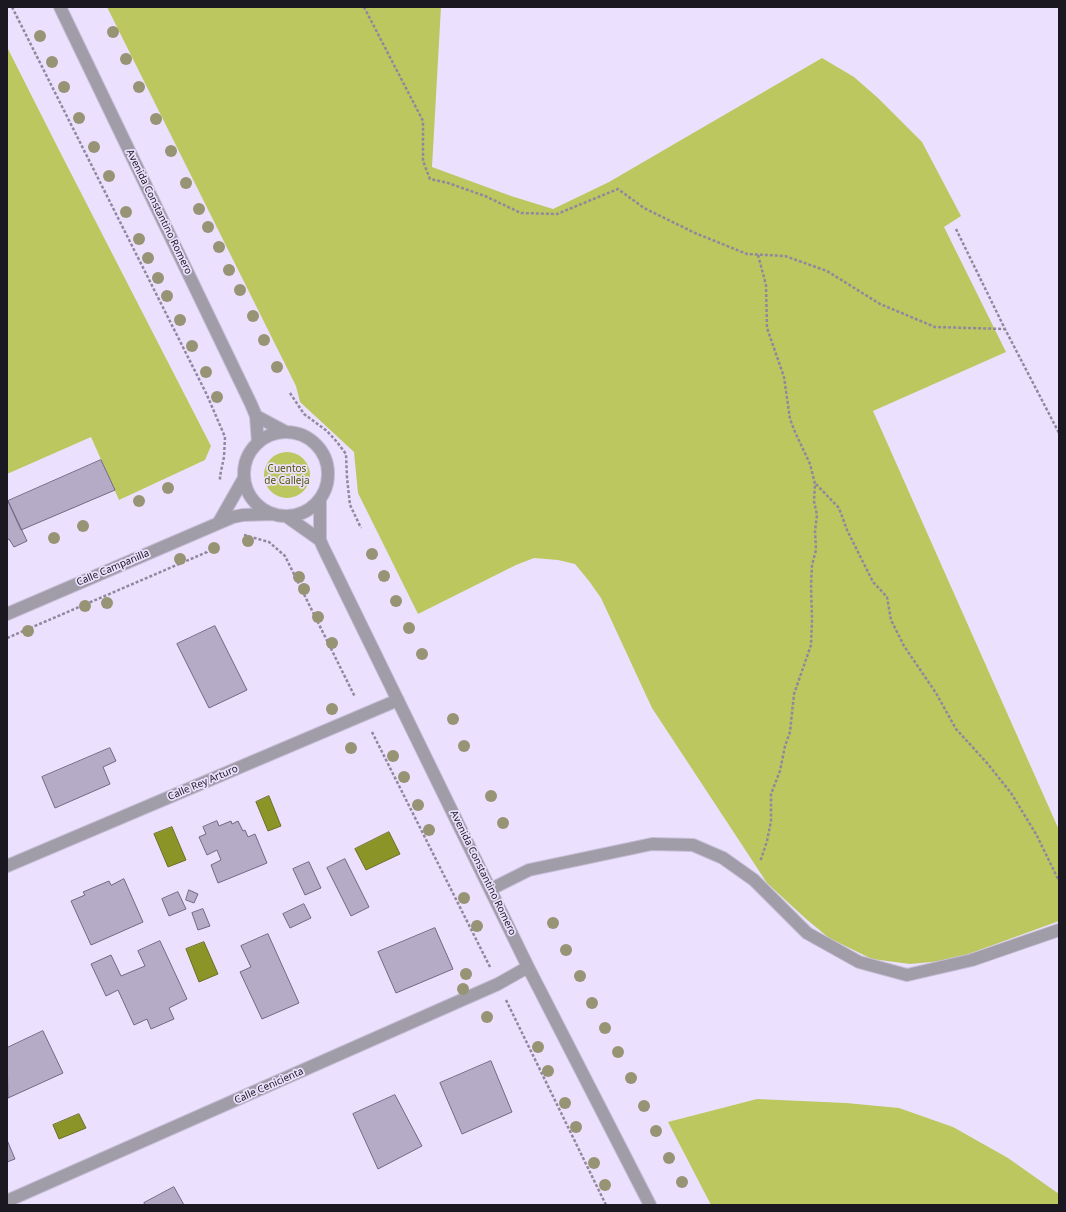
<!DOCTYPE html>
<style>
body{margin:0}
#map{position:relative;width:1066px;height:1212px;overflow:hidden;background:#ebe1fe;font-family:"Noto Sans",sans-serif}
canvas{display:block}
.frame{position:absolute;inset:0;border:8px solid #1c1822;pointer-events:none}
</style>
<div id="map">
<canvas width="1066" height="1212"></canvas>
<div class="frame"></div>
</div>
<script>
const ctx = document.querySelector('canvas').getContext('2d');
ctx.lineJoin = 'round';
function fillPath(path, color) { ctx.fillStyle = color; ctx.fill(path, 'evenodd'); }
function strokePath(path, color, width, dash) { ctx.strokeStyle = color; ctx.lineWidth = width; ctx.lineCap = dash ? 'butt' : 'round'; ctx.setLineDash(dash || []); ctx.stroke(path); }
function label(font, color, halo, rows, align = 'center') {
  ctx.font = font + ' "Noto Sans",sans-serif'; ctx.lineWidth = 3.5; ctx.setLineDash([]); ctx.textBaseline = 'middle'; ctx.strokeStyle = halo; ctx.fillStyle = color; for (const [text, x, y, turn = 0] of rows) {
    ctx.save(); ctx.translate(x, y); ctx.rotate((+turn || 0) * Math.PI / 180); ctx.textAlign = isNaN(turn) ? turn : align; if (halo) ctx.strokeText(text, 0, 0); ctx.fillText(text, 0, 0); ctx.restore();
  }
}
const green = new Path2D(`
 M107,7H441L432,167L511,196L553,209L609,182L822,58L854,77L878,98L922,142L961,216L944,227L1006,352L873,411L1059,830V921L952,960L910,964L872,959L829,938L805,918L767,883L652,708L601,598L589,581L575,564L558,560L534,558L516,565L418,614L358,493L354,452L300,402L296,386Z
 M7,47L59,150L211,446L205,460L119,500L91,437L7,474Z
 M264 475a23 23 0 1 1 46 0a23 23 0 1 1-46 0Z
 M757,1099L846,1103L899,1108L953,1127L1008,1158L1059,1194V1205H711L668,1122Z`);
const water = new Path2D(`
 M269,796L281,826L268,831L256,802Z
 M172,827L186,860L168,867L154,834Z
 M389,832L400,854L366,870L355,849Z
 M204,942L218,974L199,982L186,949Z
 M79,1114L86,1128L59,1139L53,1125Z`);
const building = new Path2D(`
 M101,460L115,490L21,530L8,501Z
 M7,501H8L27,541L14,547L9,539L7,540Z
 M215,626L247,690L209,708L177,644Z
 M110,748L116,761L103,767L110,784L55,808L42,777Z
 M217,821L219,826L231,821L232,824L238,821L243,831L245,830L248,837L255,834L267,863L218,883L211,865L221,860L217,850L207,855L199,837L206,834L203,827Z
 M345,859L369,907L351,916L327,868Z
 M309,862L321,888L305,895L293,869Z
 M124,879L143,922L91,945L71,901L85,895L83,892L109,881L111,885Z
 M189,890L198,894L194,903L186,900Z
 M178,892L186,909L169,916L162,899Z
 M304,904L311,918L290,928L283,914Z
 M203,909L210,926L198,930L192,913Z
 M435,928L453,969L396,993L378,952Z
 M268,934L299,1003L262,1019L240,972L251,967L241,946Z
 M160,941L187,999L169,1008L174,1019L151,1029L147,1019L134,1025L118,990L106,996L91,964L111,955L121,976L145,966L138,951Z
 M43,1031L63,1073L8,1098L7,1048Z
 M491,1061L512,1112L462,1134L440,1083Z
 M395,1095L422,1146L378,1169L353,1114Z
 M7,1140L15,1159L7,1162Z
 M174,1187L184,1205H145L144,1203Z`);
const path = new Path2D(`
 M12,7L207,395L225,437L224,457L220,476V480
 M364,7L423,121V161L430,179L448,183L485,196L521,213L557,214L618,189L644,208L695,233L747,254L785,256L827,271L880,304L935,327L1005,329
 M956,229L1005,329L1059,433
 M758,255L766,285L767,328L784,377L790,419L795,432L810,464L815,484L814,501L817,515L815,531L816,550L812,565L811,585L812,619L811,645L794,694L790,732L785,746L780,771L771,794V821L767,841L760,862
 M290,393L304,414L327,431L337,442L346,454L347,478L350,505L361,528
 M816,484L839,508L847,530L873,582L887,597L891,620L904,646L936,693L956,729L987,763L1011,793L1036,834L1059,881
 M244,535L269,542L285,556L355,697
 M7,638L207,552L208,550
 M372,732L490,967
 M506,1000L606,1205`);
const minor = new Path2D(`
 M60,7L251,404L256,416L258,443
 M256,416L286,432
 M244 474a42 42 0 1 1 84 0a42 42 0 1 1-84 0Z
 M320,500V540
 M286,516L320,540L323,547L528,967L650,1205
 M219,522L244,478
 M7,614L233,517L243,515L273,514
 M7,866L398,700
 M491,889L529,870L652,844L693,845L723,858L754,880L807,933L859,962L907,975L972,960L1059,930
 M7,1201L498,984L528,967`);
const trees = [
 [113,32],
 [40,36],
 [126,59],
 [52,62],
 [64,87],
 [139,87],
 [79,118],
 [156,119],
 [94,147],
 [171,151],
 [109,176],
 [186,183],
 [199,209],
 [126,212],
 [208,227],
 [139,239],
 [219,247],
 [148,258],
 [229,270],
 [158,278],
 [240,290],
 [167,296],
 [253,316],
 [180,320],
 [264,340],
 [192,346],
 [277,367],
 [206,372],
 [217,397],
 [168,488],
 [139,501],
 [83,526],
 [54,538],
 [248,541],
 [214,548],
 [372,554],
 [180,559],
 [384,576],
 [299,577],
 [304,589],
 [396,601],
 [107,603],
 [85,606],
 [318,617],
 [409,628],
 [28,631],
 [332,643],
 [422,654],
 [332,709],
 [453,719],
 [464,746],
 [351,748],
 [393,756],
 [404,777],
 [491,796],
 [418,805],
 [503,823],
 [429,830],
 [464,898],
 [553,923],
 [477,926],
 [566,950],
 [466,974],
 [580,976],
 [463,989],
 [592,1003],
 [487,1017],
 [605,1028],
 [538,1047],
 [618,1052],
 [548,1071],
 [631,1078],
 [565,1103],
 [644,1106],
 [576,1127],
 [656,1131],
 [669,1158],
 [594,1163],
 [682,1182],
 [605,1185]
];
const streetNames = [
 ["Avenida Constantino Romero",159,212,64],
 ["Calle Campanilla",113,568,-23],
 ["Calle Rey Arturo",203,783,-23],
 ["Avenida Constantino Romero",483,873,64],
 ["Calle Cenicienta",269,1086,-24]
];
const parkNames = [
 ["Cuentos",287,469],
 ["de Calleja",287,481]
];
fillPath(green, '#bcc75f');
fillPath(water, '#8b9427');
strokePath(water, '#6a6f26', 1);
fillPath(building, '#b5abc7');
strokePath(building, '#716881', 1);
strokePath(minor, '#c6bdd6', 14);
strokePath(path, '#90899d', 2.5, [3, 2]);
strokePath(minor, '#a09ca8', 12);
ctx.fillStyle = '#969474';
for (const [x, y] of trees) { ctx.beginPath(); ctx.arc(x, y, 6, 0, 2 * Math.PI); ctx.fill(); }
label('10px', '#1c1822', '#ebe1fe', streetNames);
label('10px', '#505503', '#ebe1fe', parkNames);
</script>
